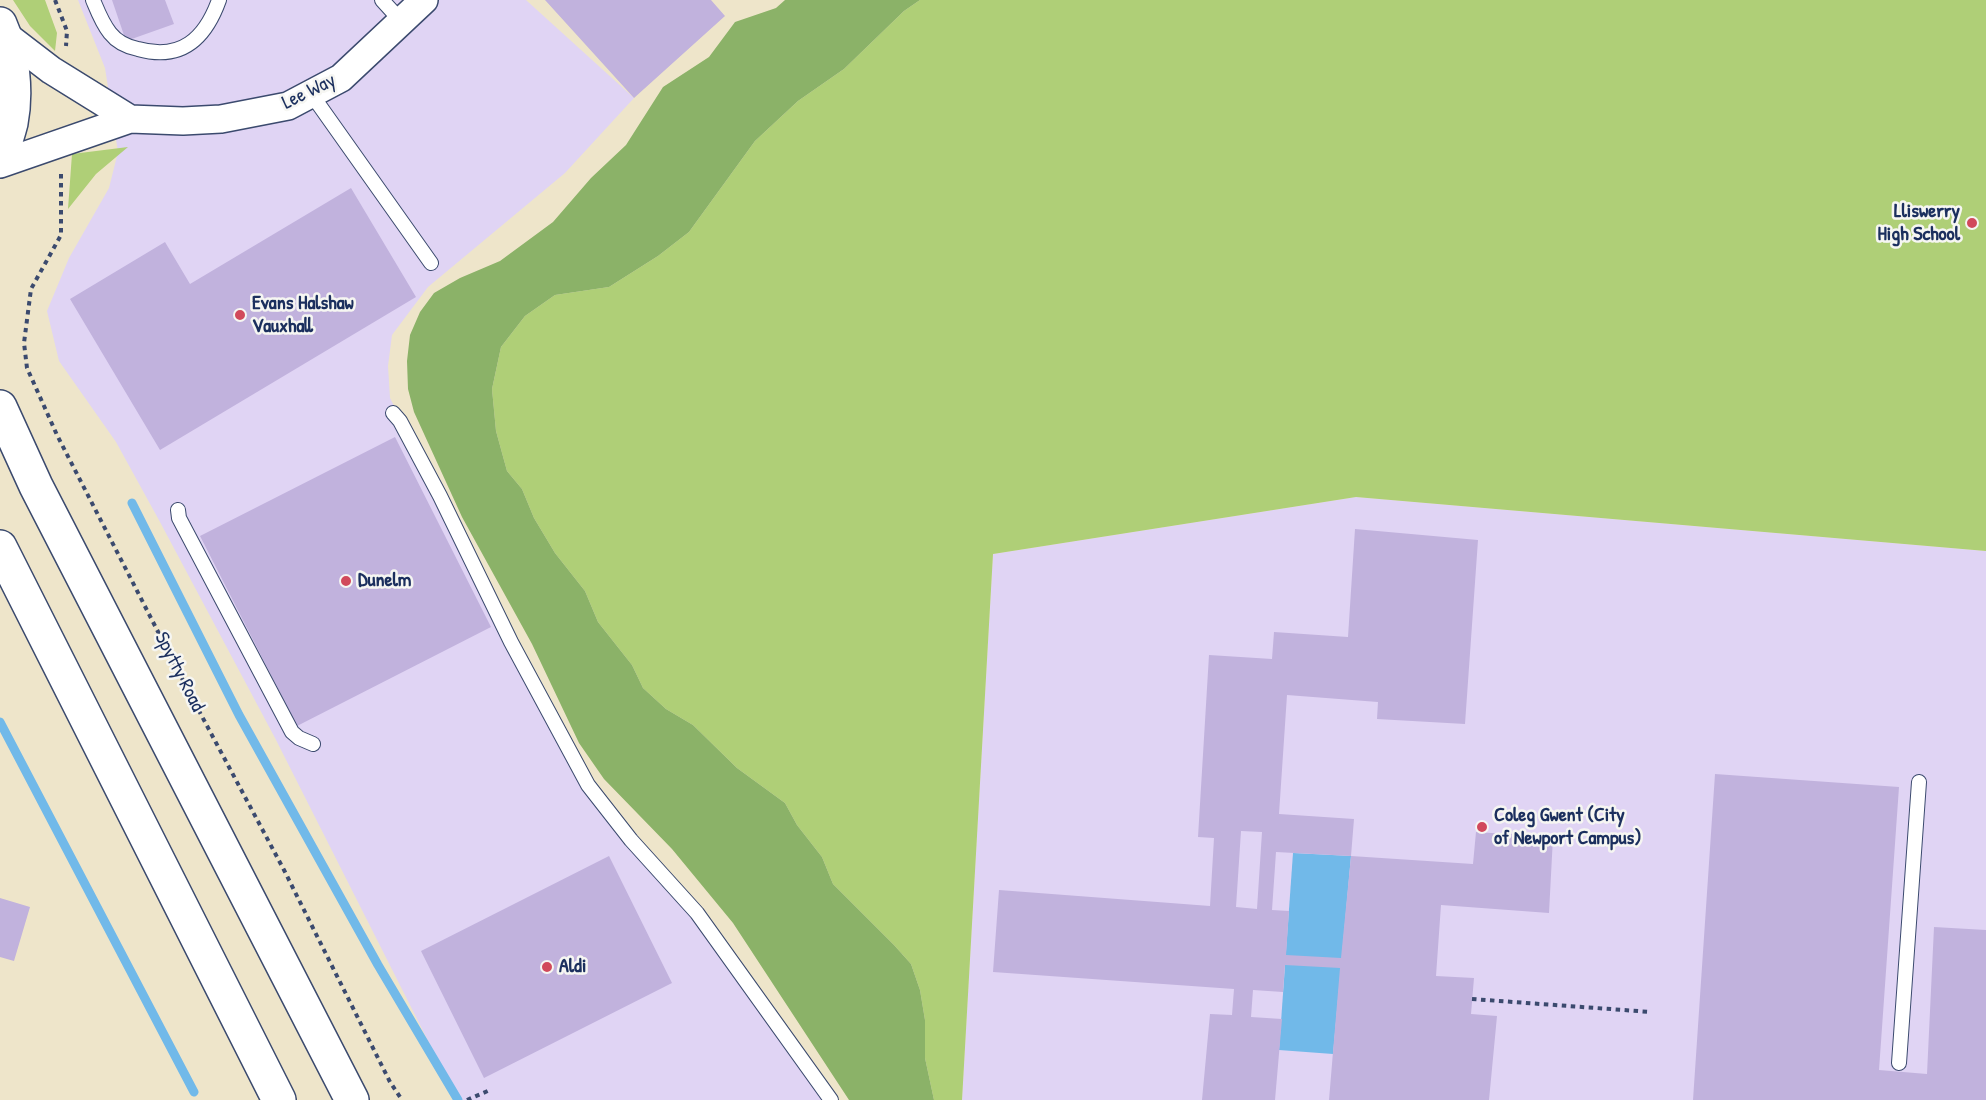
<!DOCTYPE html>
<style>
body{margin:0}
canvas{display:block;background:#eee5ca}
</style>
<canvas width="1986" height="1100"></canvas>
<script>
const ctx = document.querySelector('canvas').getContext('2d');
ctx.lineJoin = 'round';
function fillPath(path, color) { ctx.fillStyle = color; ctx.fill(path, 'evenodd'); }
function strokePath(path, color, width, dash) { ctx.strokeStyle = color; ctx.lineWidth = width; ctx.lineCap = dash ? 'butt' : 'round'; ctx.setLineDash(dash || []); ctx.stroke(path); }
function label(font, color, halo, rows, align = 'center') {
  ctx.font = font + ' "Patrick Hand",sans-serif'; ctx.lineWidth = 5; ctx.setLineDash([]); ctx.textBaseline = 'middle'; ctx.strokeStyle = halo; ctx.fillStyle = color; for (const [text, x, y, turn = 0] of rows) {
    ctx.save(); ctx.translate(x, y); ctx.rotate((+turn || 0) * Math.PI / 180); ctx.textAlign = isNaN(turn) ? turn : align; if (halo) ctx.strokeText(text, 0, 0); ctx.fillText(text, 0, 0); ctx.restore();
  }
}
const built = new Path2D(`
 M78,0H526L634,98L565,173L428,287L392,335L388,366L390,398L588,785L697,913L831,1100H458L275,738L160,522L116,442L59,361L47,311L69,258L109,188L118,152L105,68Z
 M1356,497L1986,551V1100H962L993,554Z`);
const green = new Path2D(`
 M13,0H45L57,33L55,51L30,26Z
 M920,0H1986V551L1356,497L993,554L962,1100H934L925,1058V1020L920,990L911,964L894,945L833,884L822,857L797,825L785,803L737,768L693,725L666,709L643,688L632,665L598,622L585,591L555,553L534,518L522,489L507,471L496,431L492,389L501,347L525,316L555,295L609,287L658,256L689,232L755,141L798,101L844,69L904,11Z
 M128,147L96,174L68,209L72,154Z`);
const forest = new Path2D(`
 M785,0H920L904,11L844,69L798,101L755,141L689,232L658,256L609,287L555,295L525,316L501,347L492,389L496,431L507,471L522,489L534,518L555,553L585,591L598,622L632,665L643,688L666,709L693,725L737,768L785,803L797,825L822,857L833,884L894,945L911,964L920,990L925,1020V1058L934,1100H849L733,923L672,849L604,779L579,743L532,644L462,517L414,412L408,389L407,361L410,335L420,312L434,293L460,278L500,261L553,222L591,178L626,145L663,87L709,57L735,22L776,8Z`);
const water = new Path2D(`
 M1293,853L1351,856L1333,1054L1279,1050Z`);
const stream = new Path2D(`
 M132,503L239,715L378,965L458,1100
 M0,722L194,1092`);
const building = new Path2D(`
 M112,0H165L174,24L126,41Z
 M545,0H711L725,16L634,98Z
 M351,188L416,297L160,450L70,299L165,242L190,284Z
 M395,437L491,627L297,726L200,536Z
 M1355,529L1478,540L1465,724L1377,719L1378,702L1287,695L1279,814L1354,819L1351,856L1276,852L1272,910L1289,911L1286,955L1341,958L1351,856L1473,864L1476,832L1553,837L1549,913L1441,905L1436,976L1474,978L1471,1014L1497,1016L1489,1100H1329L1340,968L1285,965L1283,992L1253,990L1251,1017L1282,1019L1275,1100H1202L1210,1014L1232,1015L1234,989L993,972L999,890L1210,906L1214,838L1198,837L1209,655L1272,659L1274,632L1348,637ZM1241,831L1262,832L1257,909L1236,907Z
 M1715,774L1899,787L1879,1070L1927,1074L1934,927L1986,930V1100H1693Z
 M609,856L672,983L484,1078L421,951Z
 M0,898L30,907L14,961L0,957Z`);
const path = new Path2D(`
 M55,0L67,31L66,46
 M61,174V235L31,289L24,343L27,368L57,435L190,694L284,870L390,1082L402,1100
 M1472,999L1651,1012
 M467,1100L490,1090`);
const service = new Path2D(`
 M93,0C98,12 102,23 110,33C117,42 128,47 138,49C181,61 205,39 219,0
 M382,0L402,22
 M312,95L431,263
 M393,413L400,421L440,496L511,642L588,785L631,840L697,913L831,1100
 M178,510L179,518L292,732L299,738L313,744
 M1899,1063L1919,782`);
const minor = new Path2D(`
 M4,34L51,70L130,119
 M0,164L130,119L183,121L221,119L288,106L341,78L424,0`);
const primary = new Path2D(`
 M0,24C13,53 17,92 11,123C8,135 4,147 0,159
 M0,407L36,486L352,1100
 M0,547L279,1100`);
const markers = [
 [1972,223,6,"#d1495b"],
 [240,315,6,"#d1495b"],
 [346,581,6,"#d1495b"],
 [1482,827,6,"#d1495b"],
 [547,967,6,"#d1495b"]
];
const streetNames = [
 ["Lee Way",309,92,-26],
 ["Spytty Road",179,672,63]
];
const poiNames = [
 ["Lliswerry",1960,212,"right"],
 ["High School",1960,235,"right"],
 ["Evans Halshaw",252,304],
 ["Vauxhall",252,327],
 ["Dunelm",358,581],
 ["Coleg Gwent (City",1494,816],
 ["of Newport Campus)",1494,839],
 ["Aldi",559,967]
];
fillPath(built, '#e0d4f4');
fillPath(green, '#afcf77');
fillPath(forest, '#8bb268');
fillPath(water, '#71b9e9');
strokePath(stream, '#71b9e9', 9);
fillPath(building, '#c1b2dd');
strokePath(service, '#3b4a6e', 16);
strokePath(minor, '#3b4a6e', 30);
strokePath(primary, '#3b4a6e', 36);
strokePath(path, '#3b4a6e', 4, [4.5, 4.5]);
strokePath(service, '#fff', 14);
strokePath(minor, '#fff', 27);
strokePath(primary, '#fff', 33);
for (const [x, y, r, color] of markers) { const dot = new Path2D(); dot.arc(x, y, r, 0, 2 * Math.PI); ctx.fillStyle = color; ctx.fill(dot); strokePath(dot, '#f6f6f2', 2); }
label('20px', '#1b2f5e', '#f6f6f2', streetNames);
label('bold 20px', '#1b2f5e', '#f6f6f2', poiNames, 'left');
</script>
